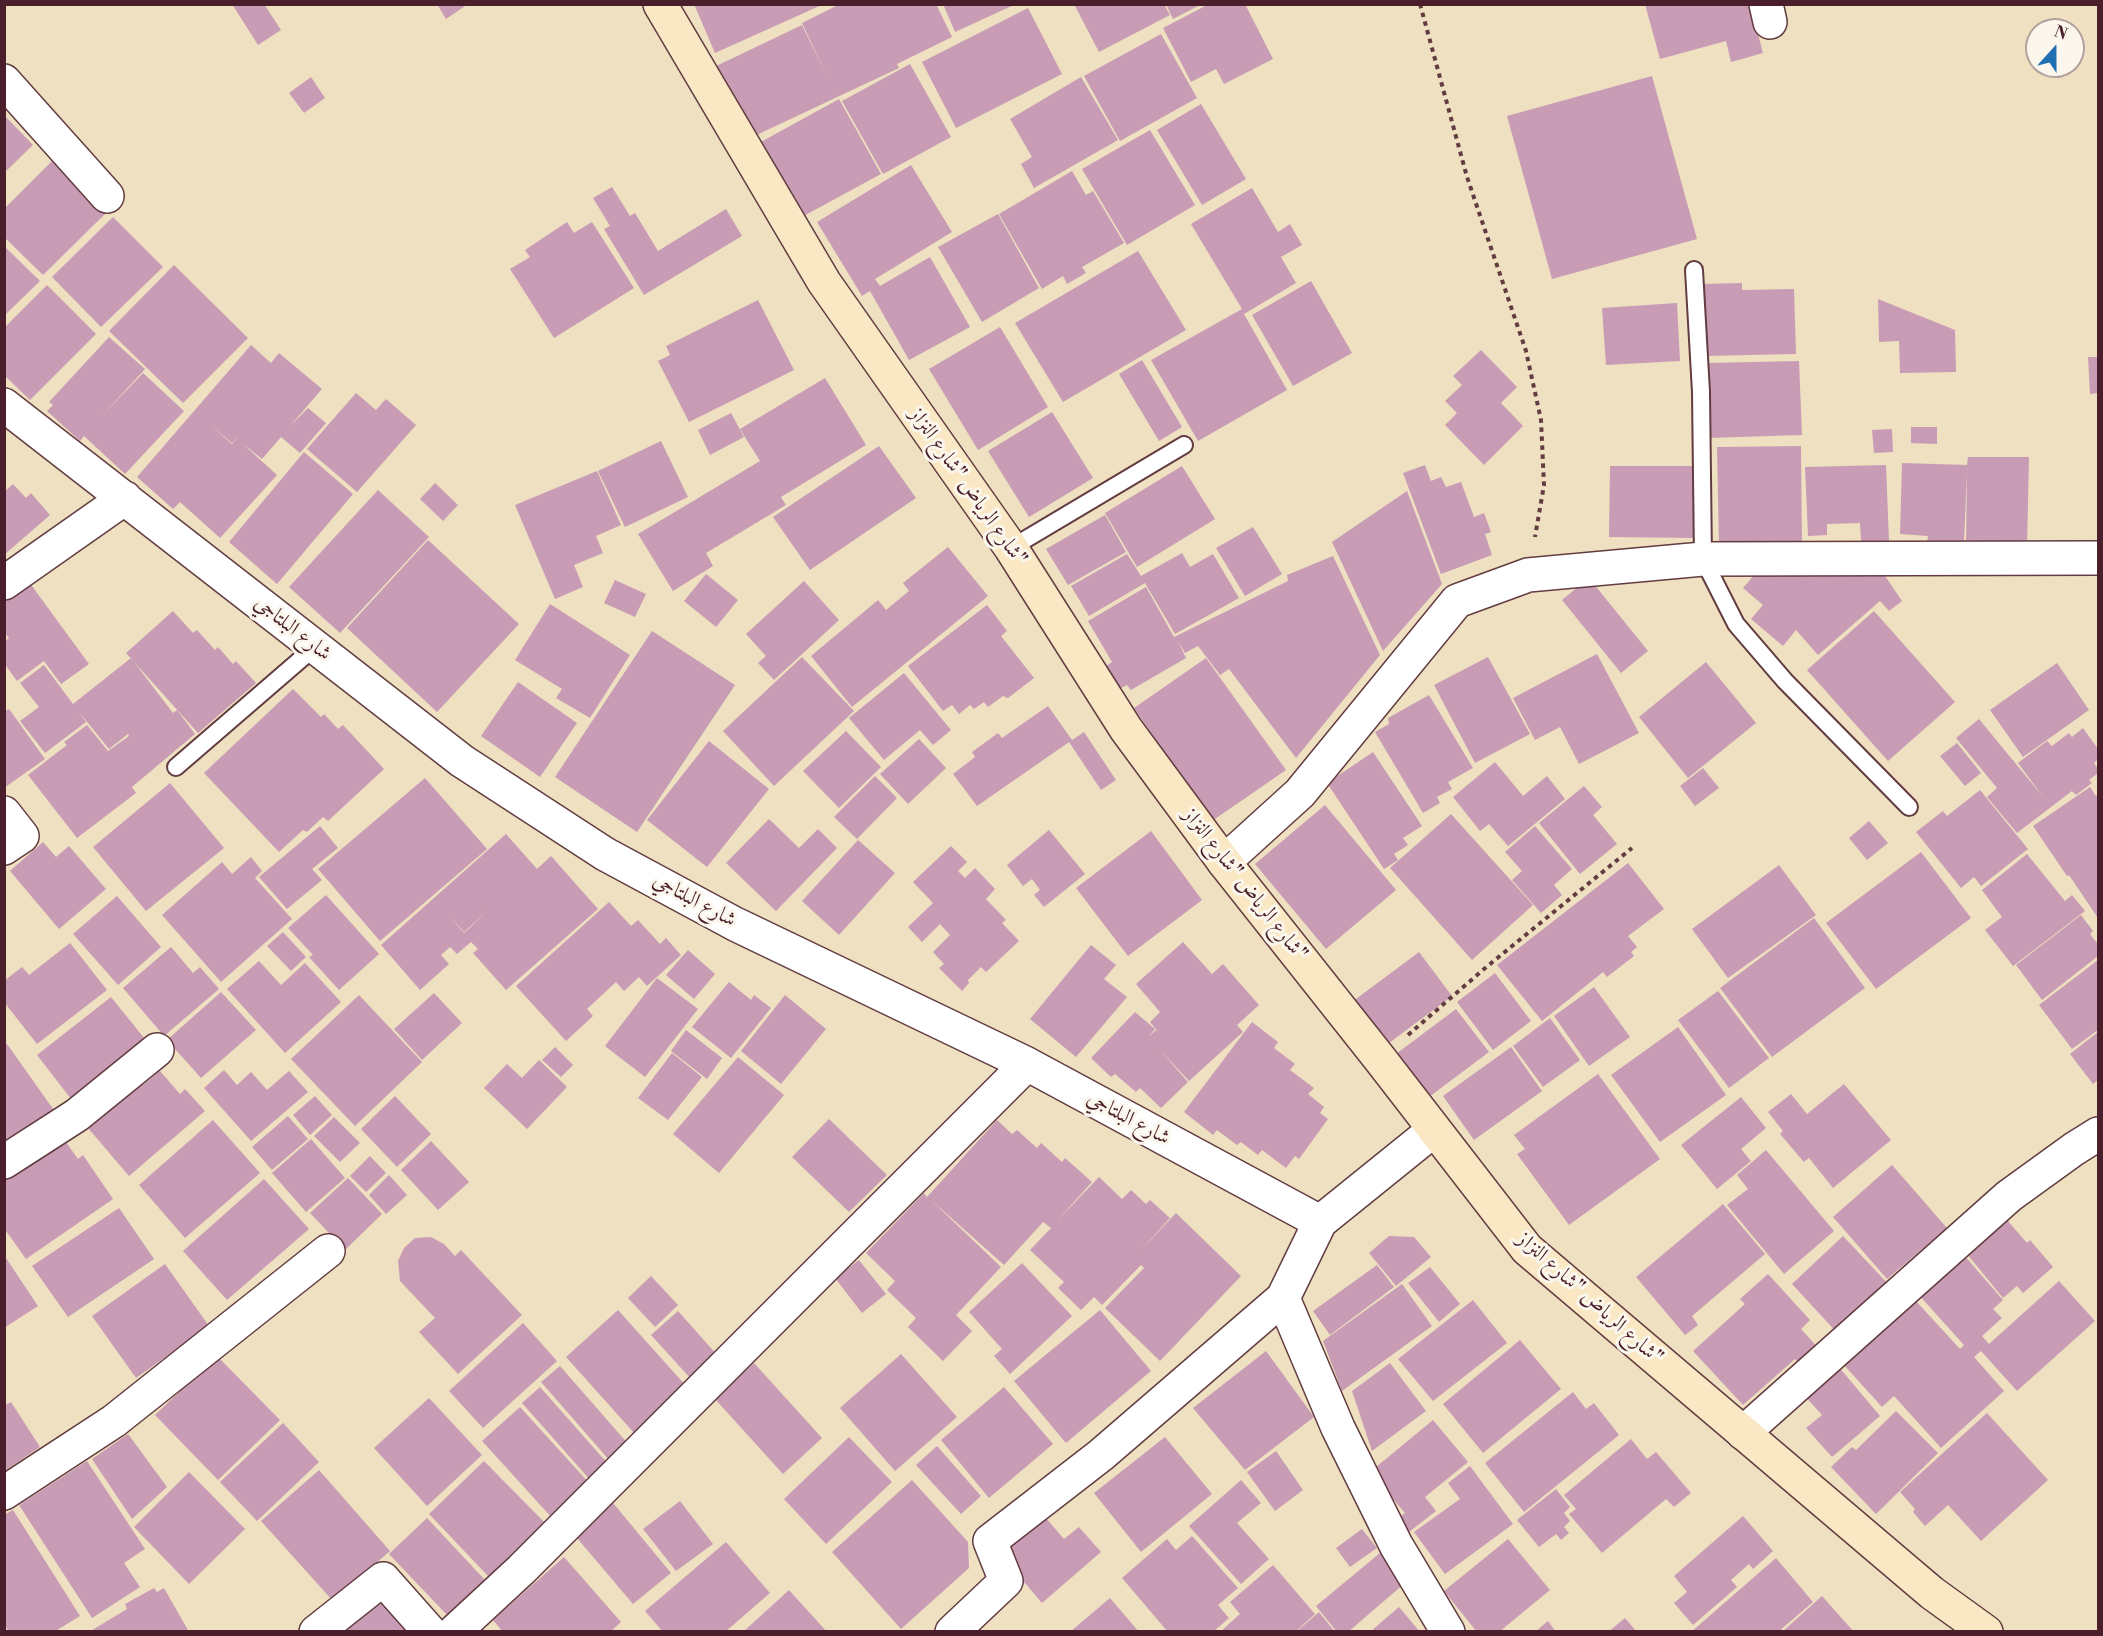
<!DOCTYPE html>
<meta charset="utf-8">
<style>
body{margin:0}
#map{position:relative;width:2103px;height:1636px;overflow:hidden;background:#eee0c0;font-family:"Libre Bodoni",serif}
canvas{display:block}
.frame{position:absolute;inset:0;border:6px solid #4a1f2b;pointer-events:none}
.north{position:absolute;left:2025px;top:18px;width:60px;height:60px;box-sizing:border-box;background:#fbf7ec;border:2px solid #b4a19f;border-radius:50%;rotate:21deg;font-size:16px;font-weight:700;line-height:24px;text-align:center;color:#4a1f2b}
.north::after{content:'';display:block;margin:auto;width:21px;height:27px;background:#1f6fb2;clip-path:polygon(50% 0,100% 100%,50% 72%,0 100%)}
</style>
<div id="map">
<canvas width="2103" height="1636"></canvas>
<div class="frame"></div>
<div class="north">N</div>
</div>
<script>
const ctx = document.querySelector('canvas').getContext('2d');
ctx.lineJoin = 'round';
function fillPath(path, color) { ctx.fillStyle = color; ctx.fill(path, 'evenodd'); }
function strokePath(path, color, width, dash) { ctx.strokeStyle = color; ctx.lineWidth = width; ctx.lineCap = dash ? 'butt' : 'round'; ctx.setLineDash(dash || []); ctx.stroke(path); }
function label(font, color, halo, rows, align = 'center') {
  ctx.font = font + ' "Libre Bodoni",Amiri,serif'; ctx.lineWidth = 6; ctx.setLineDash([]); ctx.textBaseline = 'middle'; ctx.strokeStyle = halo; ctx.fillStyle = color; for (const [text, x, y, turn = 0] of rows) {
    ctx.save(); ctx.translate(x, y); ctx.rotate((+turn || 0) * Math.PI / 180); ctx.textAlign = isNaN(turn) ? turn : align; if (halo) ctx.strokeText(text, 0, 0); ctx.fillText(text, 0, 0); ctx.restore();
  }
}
const building = new Path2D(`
 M232,4H264L281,30L258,45Z
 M437,4H468L446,19Z
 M694,4H824L715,53Z
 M840,4H936L952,37L897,64L899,68L748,139L714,67L802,25L828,78L802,23Z
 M943,4H1016L955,32Z
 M1074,4H1164L1170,15L1099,52Z
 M1166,4H1202L1173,19Z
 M1209,4H1245L1273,59L1224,84L1216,69L1191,82L1163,28Z
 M1645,4H1750L1763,53L1731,62L1726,41L1660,59Z
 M1028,8L1062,74L956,128L922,62Z
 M1161,34L1197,98L1120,141L1084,76Z
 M910,64L951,137L883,174L842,101Z
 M1652,76L1697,239L1552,279L1507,116Z
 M311,77L325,98L304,113L289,93Z
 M1081,77L1118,140L1034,188L1021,164L1032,157L1010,119Z
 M839,99L881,174L800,218L759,143Z
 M1201,104L1246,179L1202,205L1157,130Z
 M4,115L33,145L4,173Z
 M1150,130L1195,205L1127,245L1082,169Z
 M53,160L106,213L43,275L4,237V209Z
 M911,165L952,232L875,279L880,286L930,257L970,327L909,360L870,291L862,296L817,222Z
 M1072,171L1086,195L1093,191L1124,243L1082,267L1086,273L1067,284L1063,276L1042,289L999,214Z
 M612,187L630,216L635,213L658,251L726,209L742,236L644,295L604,229L610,226L593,198Z
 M1252,188L1278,232L1290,224L1302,245L1281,257L1296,283L1244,314L1287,390L1198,441L1151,360L1242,309L1191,224Z
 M998,214L1039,288L982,322L938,247Z
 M113,217L163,267L101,327L52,277Z
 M567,222L574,233L592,222L634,288L554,338L510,269L530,257L525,250Z
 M4,246L40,281L4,316Z
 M1138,251L1186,330L1063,402L1015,323Z
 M174,265L248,338L183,403L109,331Z
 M1311,281L1352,353L1293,386L1252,315Z
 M1742,283V290L1794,289L1796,354L1704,356L1702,284Z
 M47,285L96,334L30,400L4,375V328Z
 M1878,299L1955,330L1956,372L1900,373L1899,341L1879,342Z
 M758,300L794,370L689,422L658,361L670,355L666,346Z
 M1677,303L1680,361L1606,365L1602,308Z
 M1000,327L1048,407L978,450L929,369Z
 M109,337L145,369L101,417L143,373L184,411L125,474L84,436L80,441L47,411L53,405L49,402Z
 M251,345L271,363L279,353L322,389L290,426L308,408L326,423L300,453L281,437L262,459L243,444L277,475L220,538L180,502L173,509L137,477ZM209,424L232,443L238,436L232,444Z
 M1481,350L1517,387L1501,403L1523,426L1484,465L1445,425L1457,413L1445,401L1462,385L1453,376Z
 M2088,357H2098V393L2090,394Z
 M1142,360L1182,427L1159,441L1119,374Z
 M1799,361L1802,435L1708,438L1706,363Z
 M825,378L866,445L781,497L786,505L706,553L713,566L673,591L638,534L760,461L740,429Z
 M356,393L376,410L386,399L416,425L357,492L307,449Z
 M1052,412L1093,478L1029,517L988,451Z
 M731,413L744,437L710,455L698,430Z
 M1911,427H1937V444L1911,443Z
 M1892,429L1893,452L1874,453L1872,430Z
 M661,441L688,497L625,527L598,471Z
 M879,446L916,498L810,570L773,517Z
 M1801,446L1802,544L1719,545L1717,447Z
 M304,452L353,494L277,584L229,542Z
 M1968,457H2029L2027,548L1966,547L1967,471L1964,543L1927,542L1928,536L1900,534L1902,463L1967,465Z
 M1425,465L1431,481L1441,477L1446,487L1461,482L1474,517L1484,513L1491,532L1485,534L1492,555L1441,574L1403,473Z
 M1886,465L1889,541L1861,542L1860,523L1827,524V535L1808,536L1805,467Z
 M1182,466L1215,519L1137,567L1105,513Z
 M1610,466H1694V538L1609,537Z
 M597,471L621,525L596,536L603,553L574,565L583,587L555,599L515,505Z
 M435,483L458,505L443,521L420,499Z
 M13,484L26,498L31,493L50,515L4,555V492Z
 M378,490L429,537L340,633L289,587Z
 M1407,491L1442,584L1383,651L1332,542Z
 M1105,515L1126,552L1068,585L1046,549Z
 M1253,527L1282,574L1245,596L1216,548Z
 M428,540L519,624L437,712L347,628Z
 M948,547L988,596L852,707L811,656L878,600L886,610L909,591L903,583Z
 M1182,553L1190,567L1213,554L1239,598L1175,634L1145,583L1089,616L1071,586L1127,554L1141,576Z
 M1333,556L1380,655L1296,758L1229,669L1220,675L1198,646L1185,653L1178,641L1186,658L1131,690L1127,685L1119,689L1105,667L1112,662L1088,621L1146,587L1174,637L1288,581L1287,575Z
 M1761,567H1879L1902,601L1889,611L1880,601L1818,655L1796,630L1783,646L1751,619L1763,605L1743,588Z
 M706,574L738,600L716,627L684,601Z
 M1589,578L1648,651L1621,673L1562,600Z
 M615,580L646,594L635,617L604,603Z
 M804,581L839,620L774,680L758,663L766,656L746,634Z
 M29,582L89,664L61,684L44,661L17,681L4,663V642L9,638L4,632V600Z
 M550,604L630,655L590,718L556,698L562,689L515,660Z
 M987,605L1007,631L1001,636L1034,678L1008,698L1003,696L988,707L984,702L974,709L970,705L959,714L952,705L943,711L908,666Z
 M173,611L193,633L197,630L215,650L218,647L233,664L236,661L256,683L198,733L126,653Z
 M1874,611L1955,702L1888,761L1807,670Z
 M652,631L735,685L637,832L555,777Z
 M1597,654L1639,733L1579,764L1560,727L1535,740L1513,698Z
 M802,657L854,711L774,786L723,731Z
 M1488,657L1530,734L1475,763L1434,685Z
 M131,658L173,713L177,710L195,734L132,787L136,793L77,838L28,775L67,745L64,742L87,725L108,751L129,736L128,734L109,749L79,712L86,722L45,753L20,721L39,707L20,683L44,665L73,704Z
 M1206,658L1286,770L1212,821L1134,708Z
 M1706,662L1756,723L1688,778L1639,717Z
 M2057,663L2089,710L2023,757L1990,710Z
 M904,673L951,730L933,745L920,730L884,760L849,718Z
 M518,682L577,723L540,777L481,736Z
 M293,689L321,717L324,714L338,729L343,725L384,769L328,821L323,817L307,832L303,830L279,852L204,773Z
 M1429,695L1473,768L1448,782L1452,789L1437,797L1440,803L1423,813L1375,732L1389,724L1388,718Z
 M1048,706L1072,740L977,806L953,774L975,757L972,752L998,733L1002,738Z
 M9,709L45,759L4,788V712Z
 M1979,719L2044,798L2018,763L2047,741L2052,746L2069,733L2072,737L2083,728L2098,749V759L2094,763L2098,769V773L2089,780L2092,783L2076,795L2072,791L2017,833L1987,797L1997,788L1956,738Z
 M846,731L881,767L839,808L803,771Z
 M1084,732L1116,780L1101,790L1069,742Z
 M919,739L946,768L908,804L880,774Z
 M709,741L769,789L707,867L647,820Z
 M1957,743L1981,773L1965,786L1940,756Z
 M1373,752L1422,826L1403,838L1408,845L1394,854L1398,860L1384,869L1327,783Z
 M1495,762L1523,796L1547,776L1565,799L1508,846L1489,824L1480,831L1453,797Z
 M1703,768L1719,788L1695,806L1680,786Z
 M875,776L897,798L857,839L834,817Z
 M425,778L487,849L380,941L318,869Z
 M170,783L224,848L146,911L93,847Z
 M1584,786L1602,807L1593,815L1617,844L1580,874L1539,823Z
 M2090,787L2096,796L2098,794V918L2069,875L2067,876L2033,826Z
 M1980,790L2028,849L1981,886L1974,877L1961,888L1916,832L1943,811L1947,816Z
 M1325,805L1396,890L1326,949L1255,864Z
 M1451,814L1533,905L1472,960L1390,868Z
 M769,819L799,848L818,829L837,848L776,911L726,863Z
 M1869,821L1888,843L1867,860L1849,838Z
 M320,826L338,848L312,869L322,880L287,909L259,877Z
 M1535,826L1572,869L1554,885L1562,895L1541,913L1512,880L1522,871L1505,852Z
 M1049,830L1085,874L1044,907L1034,895L1040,890L1032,879L1023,886L1007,865Z
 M1151,831L1202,900L1128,956L1076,888Z
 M506,834L537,869L551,856L598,909L506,990L473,953L478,949L471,942L457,954L450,947L441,955L449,964L420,990L381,945ZM489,910L464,933L448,915L464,932Z
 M858,840L895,873L839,935L802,901Z
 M43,842L56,857L69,846L106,889L59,929L10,871Z
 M951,846L967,862L958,871L965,878L975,868L995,889L986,899L1006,920L1002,923L1019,941L986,972L981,967L968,980L969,983L962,991L939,968L944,964L933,952L950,935L940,924L922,942L908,927L933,903L913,882Z
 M1921,852L1971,918L1876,989L1826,923Z
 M2027,854L2065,901L2072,895L2085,911L2013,966L1985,930L2002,917L1982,890Z
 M251,857L262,871L255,878L292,919L221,982L162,915L222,862L232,874Z
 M1628,863L1664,909L1628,936L1637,947L1631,952L1634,956L1607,977L1603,972L1542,1021L1497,965Z
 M1779,865L1816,915L1728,978L1692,929Z
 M326,895L379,954L339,990L309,957L313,955L288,928Z
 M117,896L161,947L118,985L73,934Z
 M609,902L631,926L638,920L660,944L666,938L681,955L647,986L639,977L624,991L616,982L587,1009L593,1016L566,1041L516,986Z
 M2081,915L2093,931L2090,934L2098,944V956L2042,1000L2016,965Z
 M1814,918L1865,988L1772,1057L1720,988Z
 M283,932L306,957L291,971L267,946Z
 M1183,942L1212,974L1223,964L1259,1005L1237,1025L1243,1032L1189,1081L1159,1049L1188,1082L1161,1108L1140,1088L1136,1092L1115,1074L1111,1077L1091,1058L1135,1012L1155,1029L1148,1037L1156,1030L1159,1033L1150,1022L1160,1012L1136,984Z
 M70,943L107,990L37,1044L4,1002V981L22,967L29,975Z
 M1091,945L1116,965L1104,979L1127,997L1076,1057L1030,1019Z
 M171,947L193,973L200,967L219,989L164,1036L123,988Z
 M688,950L715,974L694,999L666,975Z
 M1419,952L1452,996L1385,1046L1352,1002Z
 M2098,960V1030L2072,1049L2039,1005Z
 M259,961L281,985L305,963L341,1002L285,1053L227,989Z
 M1495,973L1531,1021L1493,1050L1457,1002Z
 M657,978L698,1009L645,1077L605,1046Z
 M729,982L751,1000L754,995L771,1008L731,1058L692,1027Z
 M1594,987L1630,1037L1589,1066L1554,1016Z
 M1718,991L1769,1058L1729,1088L1678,1020Z
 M221,992L256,1030L201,1078L167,1040Z
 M434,993L462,1023L422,1060L394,1029Z
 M359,995L422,1062L355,1126L291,1059Z
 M785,995L826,1029L781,1084L741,1051Z
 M111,997L153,1049L78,1108L37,1055Z
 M1456,1009L1489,1052L1429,1097L1396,1054Z
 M1550,1018L1580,1060L1543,1087L1513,1046Z
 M1252,1022L1278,1042L1274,1048L1295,1064L1290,1070L1314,1088L1308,1094L1324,1107L1320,1113L1328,1119L1299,1159L1295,1156L1286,1168L1262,1150L1258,1155L1241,1142L1237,1145L1217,1130L1213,1135L1184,1112Z
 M1678,1027L1726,1095L1660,1142L1611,1075Z
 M686,1030L722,1058L707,1079L671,1051Z
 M2098,1032V1080L2093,1084L2070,1054Z
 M7,1044L56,1113L4,1150V1045Z
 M555,1047L573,1065L561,1077L542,1060Z
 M1511,1047L1542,1091L1474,1140L1443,1096Z
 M672,1053L702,1077L668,1120L638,1098Z
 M738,1057L784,1095L719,1173L673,1134Z
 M539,1060L567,1087L527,1129L484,1088L507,1064L522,1078Z
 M224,1070L237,1085L251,1072L267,1090L289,1071L308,1092L251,1141L204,1088Z
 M160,1071L180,1094L185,1089L205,1111L129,1176L82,1121L138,1080L143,1085Z
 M1598,1074L1660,1159L1569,1225L1517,1154L1525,1149L1514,1135Z
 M1844,1084L1891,1140L1833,1188L1809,1158L1804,1162L1780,1134L1783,1131L1768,1112L1791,1094L1807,1114Z
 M315,1096L332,1115L310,1135L293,1115Z
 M395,1096L431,1134L397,1167L361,1129Z
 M1741,1097L1766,1128L1741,1149L1751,1161L1717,1189L1681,1145Z
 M288,1116L308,1139L272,1170L252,1147Z
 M334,1117L360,1143L340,1162L314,1136Z
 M829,1119L887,1175L849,1212L792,1157Z
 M213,1120L260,1173L185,1238L139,1185Z
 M997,1120L1012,1134L1017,1130L1037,1148L1041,1143L1062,1162L1065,1158L1092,1182L1056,1222L1099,1177L1122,1199L1131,1190L1146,1204L1150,1200L1170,1218L1141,1250L1176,1213L1241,1276L1160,1361L1105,1308L1144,1268L1141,1265L1102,1305L1094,1297L1081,1310L1058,1288L1064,1282L1030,1250L1051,1228L1043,1222L1004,1265L930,1199L1001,1267L956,1315L972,1331L943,1361L908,1327L916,1318L887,1290L895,1281L866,1253L924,1193L927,1197Z
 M61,1135L78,1159L83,1155L113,1199L26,1259L4,1228V1173Z
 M311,1139L345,1178L306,1212L272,1173Z
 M431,1141L469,1182L438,1210L401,1170Z
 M1766,1150L1834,1231L1784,1274L1727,1205L1748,1189L1737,1175Z
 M370,1156L386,1173L366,1192L350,1176Z
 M1892,1165L1947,1228L1887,1279L1833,1217Z
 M389,1175L407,1195L386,1214L369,1195Z
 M348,1178L382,1214L345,1250L310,1213Z
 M264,1179L309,1229L227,1300L183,1251Z
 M1723,1204L1765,1254L1692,1316L1698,1325L1685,1335L1636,1277Z
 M119,1208L154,1259L68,1317L32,1266Z
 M2007,1220L2027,1243L2030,1240L2053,1267L2023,1293L2017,1286L2003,1298L1967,1254Z
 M1389,1236L1414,1237L1431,1257L1396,1286L1369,1253Z
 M1843,1236L1892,1288L1840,1336L1792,1284Z
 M431,1237L444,1244L455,1256L461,1250L522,1315L458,1374L419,1332L435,1318L400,1281L398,1261L404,1248L415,1238Z
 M1963,1254L2003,1300L1993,1309L2002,1318L1982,1336L1989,1344L2059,1281L2095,1321L2017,1391L1981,1351L1974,1357L2004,1391L1941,1448L1894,1396L1882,1407L1843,1364L1915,1300L1960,1349L1964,1345L1918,1294Z
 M4,1255L38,1306L4,1328Z
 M859,1260L886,1294L862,1313L835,1278Z
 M1022,1263L1072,1316L1010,1374L994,1356L1002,1349L969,1312Z
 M165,1264L209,1326L136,1378L92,1316Z
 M1377,1265L1394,1287L1330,1335L1313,1311Z
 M1430,1267L1460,1304L1439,1322L1408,1283Z
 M1768,1274L1810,1320L1801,1329L1820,1350L1801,1366L1795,1359L1743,1405L1693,1351L1745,1304L1740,1299Z
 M651,1276L678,1305L655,1327L628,1298Z
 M1402,1284L1432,1326L1342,1391L1323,1341Z
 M1473,1300L1507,1343L1433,1401L1398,1359Z
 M618,1310L687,1387L635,1434L566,1357Z
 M1100,1310L1151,1371L1066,1443L1014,1381Z
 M678,1311L719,1357L692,1380L651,1335Z
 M523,1323L557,1361L483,1428L449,1391Z
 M1520,1340L1561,1389L1483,1453L1443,1404Z
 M1266,1351L1314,1417L1245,1470L1193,1408Z
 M901,1354L957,1417L895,1471L840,1408Z
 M217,1356L280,1420L218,1480L155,1415Z
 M754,1363L822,1438L783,1474L715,1399Z
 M1390,1363L1426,1411L1372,1451L1352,1391Z
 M560,1366L629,1445L610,1461L541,1382Z
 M1838,1366L1880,1416L1832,1457L1806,1428L1822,1415L1804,1395Z
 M540,1387L609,1465L591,1481L522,1403Z
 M1004,1387L1053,1444L989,1498L941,1440Z
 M1573,1392L1586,1409L1594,1403L1619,1435L1524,1512L1485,1463Z
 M429,1398L482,1455L427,1506L374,1448Z
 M11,1402L40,1447L4,1471V1406Z
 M520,1407L590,1484L553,1519L482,1441Z
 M1896,1411L1938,1453L1876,1514L1831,1467L1852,1447L1856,1450Z
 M1987,1413L2048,1480L1981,1541L1948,1505L1925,1526L1913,1512L1915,1509L1900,1492Z
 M1433,1420L1468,1462L1425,1497L1436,1511L1409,1532L1398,1518L1405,1513L1370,1472Z
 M283,1423L319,1462L257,1521L220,1482Z
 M128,1434L167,1487L132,1519L92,1459Z
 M849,1437L892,1482L826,1544L784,1499Z
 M1165,1437L1212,1494L1141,1552L1094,1493Z
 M1631,1439L1647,1459L1656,1452L1691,1493L1674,1507L1666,1499L1602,1553L1569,1514L1576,1509L1564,1495Z
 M937,1446L981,1496L961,1514L916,1465Z
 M1276,1451L1303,1490L1275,1511L1247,1472Z
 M87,1461L145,1549L124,1563L140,1587L92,1618L19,1505Z
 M484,1461L545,1523L489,1577L429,1514Z
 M1470,1466L1513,1524L1445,1574L1414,1532L1460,1499L1448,1483Z
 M319,1470L390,1551L333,1601L261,1521Z
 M189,1472L245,1529L189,1584L134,1527Z
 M912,1480L968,1542L969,1568L901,1629L832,1552Z
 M1241,1480L1261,1503L1237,1523L1269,1559L1241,1584L1189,1526Z
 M1556,1489L1570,1507L1564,1513L1570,1521L1564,1527L1569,1533L1561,1540L1556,1534L1539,1547L1517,1520Z
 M609,1498L671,1573L633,1604L571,1531Z
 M680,1501L713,1544L676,1571L643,1529Z
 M13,1510L80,1616L54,1632H9L4,1624V1515Z
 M1743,1516L1773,1551L1753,1569L1749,1564L1731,1580L1737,1587L1693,1625L1674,1603L1687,1592L1674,1576Z
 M1045,1517L1064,1539L1079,1527L1101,1552L1042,1603L1001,1555Z
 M427,1518L485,1580L447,1615L389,1554Z
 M1362,1529L1377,1548L1350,1567L1336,1548Z
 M1192,1536L1238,1588L1218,1605L1229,1618L1213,1632H1168L1122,1578L1167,1539L1176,1550Z
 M1508,1539L1550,1590L1499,1632H1477L1444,1591Z
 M726,1542L770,1593L725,1632H663L645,1611Z
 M1380,1553L1405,1583L1348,1632H1337L1316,1606Z
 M564,1557L621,1622L610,1632H503L493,1620Z
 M1776,1558L1813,1602L1778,1632H1691Z
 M1273,1565L1315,1614L1295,1632H1220L1240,1614L1230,1602Z
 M154,1588L157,1592L164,1588L189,1632H89L127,1609L125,1604Z
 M789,1590L827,1632H743Z
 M1822,1596L1854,1632H1782Z
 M1110,1598L1139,1632H1070Z
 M378,1599L411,1632H345Z
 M1399,1607L1420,1632H1370Z
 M1319,1612L1335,1632H1296Z
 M1625,1618L1637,1632H1608Z
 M1548,1621L1556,1632H1535Z`);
const path = new Path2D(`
 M1420,4L1467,177L1526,351L1541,420L1544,485L1535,537
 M1408,1035L1484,969L1632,848`);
const lane = new Path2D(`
 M1694,270L1701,392L1703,559L1736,624L1785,681L1909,807
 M1011,548L1184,445
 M176,767L315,647`);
const street = new Path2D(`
 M1766,4L1770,22
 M4,81L107,196
 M4,405L462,761L605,854L735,924L1027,1064L1320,1222L1434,1130
 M4,583L125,498
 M4,813L22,836L4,848
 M1224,862L1300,793L1457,601L1528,575L1703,559L2098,558
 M4,1162L77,1115L157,1050
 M1320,1222L1283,1298L1338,1428L1396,1545L1448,1632
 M1743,1433L2009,1196L2074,1149L2098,1134
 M4,1493L114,1421L328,1251
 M316,1632L383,1579L430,1632
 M454,1632L521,1570L1027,1064
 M952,1632L1006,1581L990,1541L1101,1455L1283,1298`);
const secondary = new Path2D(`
 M660,4L824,282L1011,548L1126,729L1224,862L1380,1059L1527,1249L1932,1593L1986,1632`);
const streetNames = [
 ["شارع الرياض \"شارع النزاز\"",967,487,55],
 ["شارع البلتاجي",292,629,38],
 ["شارع الرياض \"شارع النزاز\"",1244,885,52],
 ["شارع البلتاجي",694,901,28],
 ["شارع البلتاجي",1128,1119,28],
 ["شارع الرياض \"شارع النزاز\"",1589,1299,42]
];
fillPath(building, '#c89cb5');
strokePath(lane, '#633c41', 20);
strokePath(street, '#633c41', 36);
strokePath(secondary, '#633c41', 36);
strokePath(path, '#633c41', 4, [4.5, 4.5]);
strokePath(lane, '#fff', 16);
strokePath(street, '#fff', 33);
strokePath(secondary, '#fae7c3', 33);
label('21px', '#4a1f2b', '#fbf7ec', streetNames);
</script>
